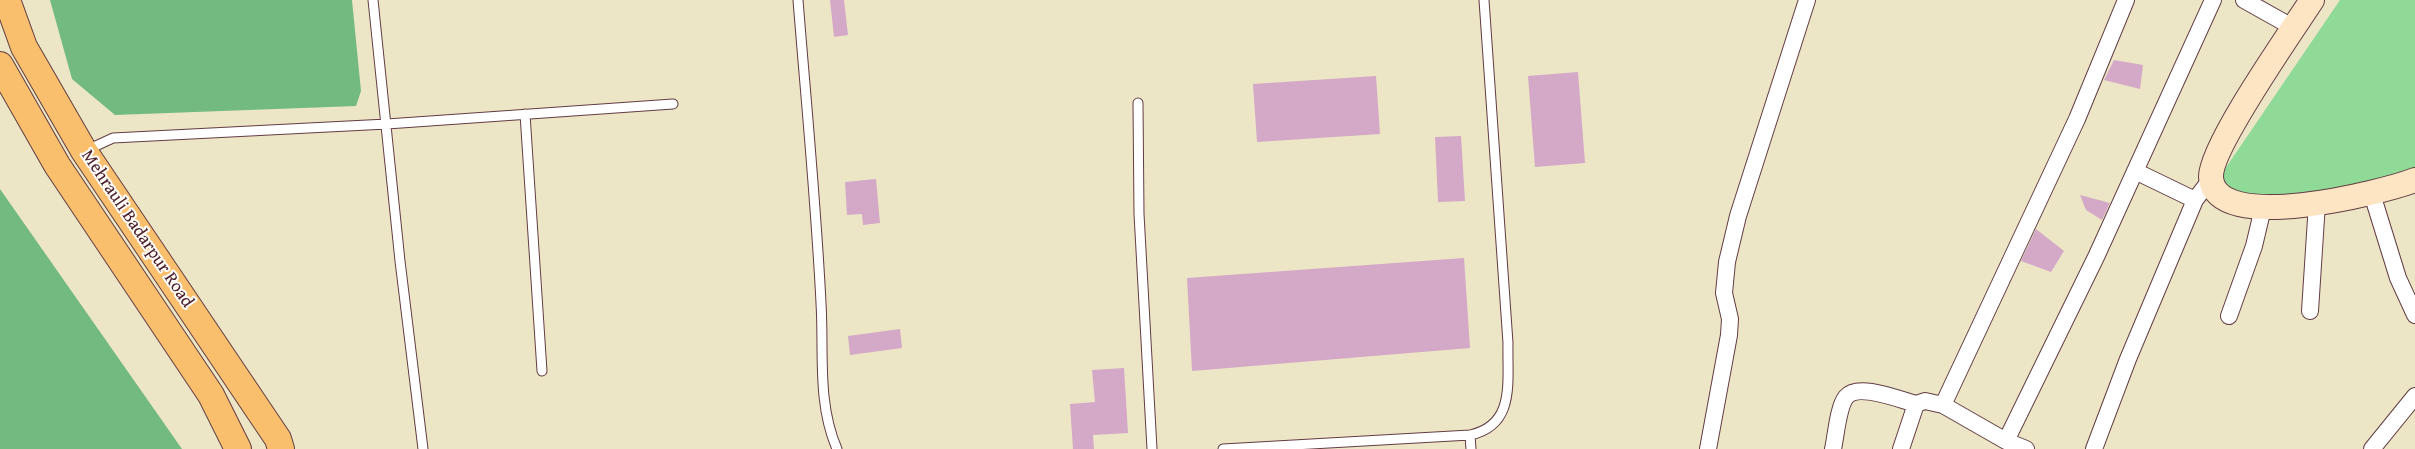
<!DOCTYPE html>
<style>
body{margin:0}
canvas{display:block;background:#ece5c6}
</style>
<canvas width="2415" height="449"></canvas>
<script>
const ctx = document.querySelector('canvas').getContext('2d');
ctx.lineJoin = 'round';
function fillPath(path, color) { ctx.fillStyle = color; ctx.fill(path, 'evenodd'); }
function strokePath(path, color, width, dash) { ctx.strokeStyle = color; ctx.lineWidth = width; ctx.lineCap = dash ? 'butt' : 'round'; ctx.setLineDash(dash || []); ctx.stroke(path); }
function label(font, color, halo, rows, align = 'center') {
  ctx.font = font + ' "Gentium Book Plus",serif'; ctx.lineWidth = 4; ctx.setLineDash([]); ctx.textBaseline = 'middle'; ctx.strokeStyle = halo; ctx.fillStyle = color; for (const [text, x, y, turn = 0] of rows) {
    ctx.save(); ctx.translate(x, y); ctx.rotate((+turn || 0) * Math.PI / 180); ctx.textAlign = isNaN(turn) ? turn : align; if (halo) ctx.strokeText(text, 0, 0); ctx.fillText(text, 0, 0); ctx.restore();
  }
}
const green = new Path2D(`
 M2340,0H2415V178L2259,201L2214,185Z`);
const forest = new Path2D(`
 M50,0H352L361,91L356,106L115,115L72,79Z
 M0,189L182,449H0Z`);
const building = new Path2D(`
 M830,0H844L848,35L834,37Z
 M2114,60L2143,65L2140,89L2104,80Z
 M1578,72L1585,163L1535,167L1528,76Z
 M1376,76L1380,134L1257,142L1253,84Z
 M1461,136L1465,201L1438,202L1435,137Z
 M876,179L880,223L863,225L862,214L847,215L845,182Z
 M2080,195L2110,203L2102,220L2086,210Z
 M2036,229L2064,251L2051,272L2021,261Z
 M1464,258L1470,348L1192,371L1187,278Z
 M900,329L902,348L850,355L848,336Z
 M1124,368L1128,433L1093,435L1094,449H1073L1070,404L1095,402L1092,370Z`);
const lane = new Path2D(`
 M373,0L400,261L423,449
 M798,0C806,101 816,202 821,303C824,352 817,403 837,449
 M1138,103L1139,214L1152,449
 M525,114L542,371
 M87,150L113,138L387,124L673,104
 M1470,435L1471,449
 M1223,449L1470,435C1516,425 1507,382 1508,343L1484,0`);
const street = new Path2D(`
 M2244,0L2294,28
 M2135,171L2195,200
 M2372,194L2398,278L2415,315
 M2310,311L2317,203
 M2229,316L2254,246L2263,208
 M1943,405L2077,119L2126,0
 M2006,441L2096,257L2213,0
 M1708,449L1729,335L1730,319L1724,293L1727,262L1738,216L1807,0
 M1833,449C1836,436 1838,407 1846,397C1858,382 1900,400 1916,404
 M1901,449L1916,404L1925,401L1943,405L2006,441L2026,449
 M2094,449L2128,359L2195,200L2211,179
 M2372,449L2415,396`);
const secondary = new Path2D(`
 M2312,0C2292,31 2210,147 2211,177C2213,236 2384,192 2415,180`);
const primary = new Path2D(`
 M7,0L24,47L84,151L278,439L281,449
 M0,65L57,165L211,395L238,449`);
const streetNames = [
 ["Mehrauli Badarpur Road",137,229,56]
];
fillPath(green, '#8fda97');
fillPath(forest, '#73ba80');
fillPath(building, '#d4a9c7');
strokePath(lane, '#623d42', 11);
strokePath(street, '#623d42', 18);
strokePath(secondary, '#623d42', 26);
strokePath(primary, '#623d42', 28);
strokePath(lane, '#fff', 9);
strokePath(street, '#fff', 16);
strokePath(secondary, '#fde5c4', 24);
strokePath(primary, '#f9bf6c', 26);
label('18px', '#4a1f2b', '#fdfcf7', streetNames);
</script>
